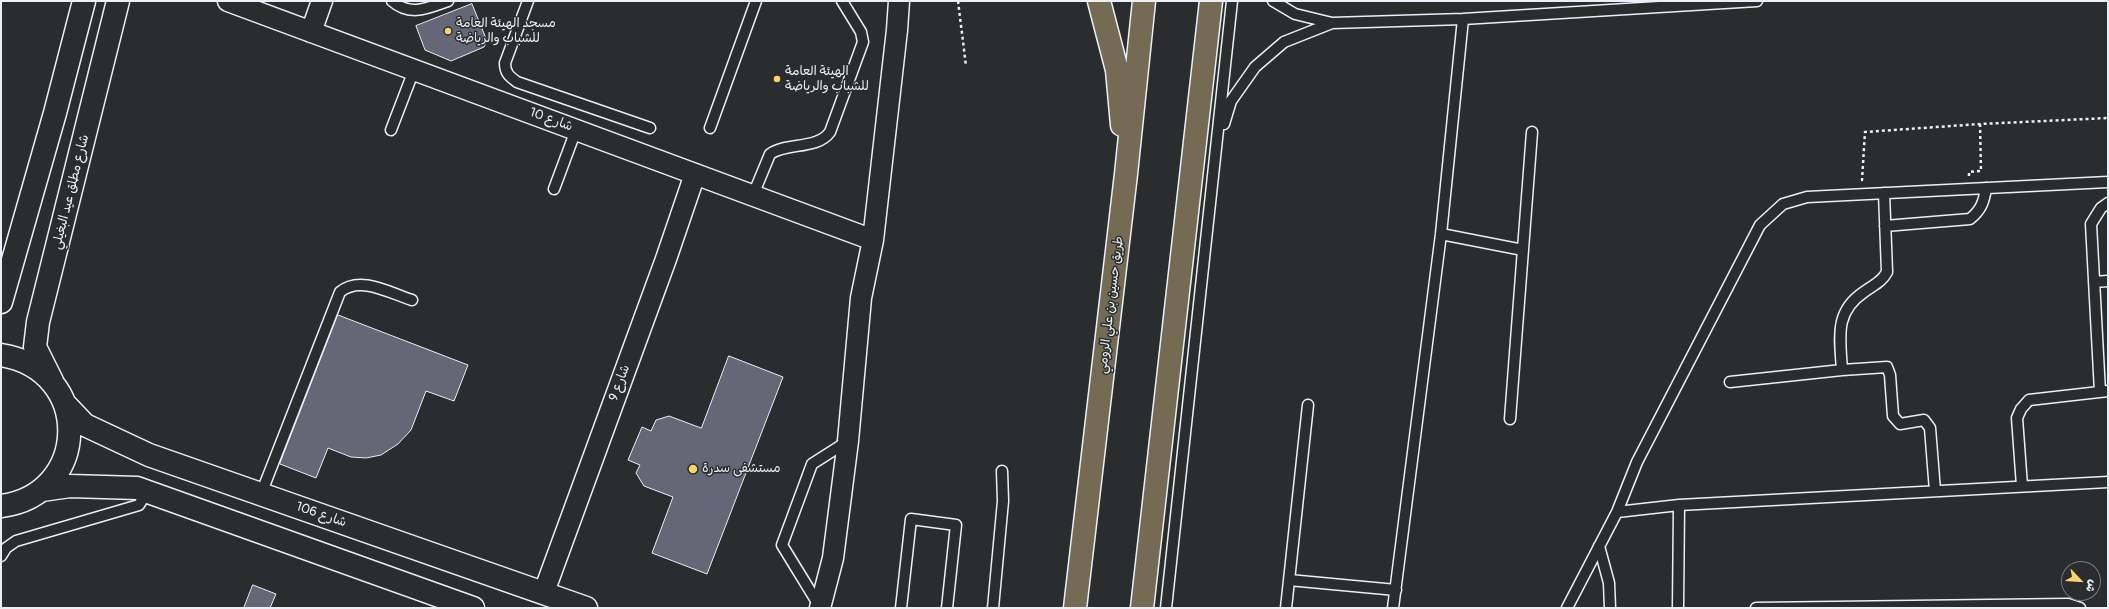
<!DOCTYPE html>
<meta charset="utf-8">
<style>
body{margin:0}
#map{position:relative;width:2109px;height:609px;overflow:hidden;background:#2a2d2e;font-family:Pangolin,"Playpen Sans Arabic",sans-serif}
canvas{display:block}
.frame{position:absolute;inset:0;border:2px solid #e8f1f8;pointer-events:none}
.north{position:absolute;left:2061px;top:561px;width:40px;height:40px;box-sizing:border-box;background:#2a2d2e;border:1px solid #767b7f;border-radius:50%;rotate:115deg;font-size:11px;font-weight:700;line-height:16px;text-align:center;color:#e8f1f8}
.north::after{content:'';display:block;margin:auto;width:14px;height:18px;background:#ffd166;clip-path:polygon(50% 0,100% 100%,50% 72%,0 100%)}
</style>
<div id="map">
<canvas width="2109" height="609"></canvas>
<div class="frame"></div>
<div class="north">ش</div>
</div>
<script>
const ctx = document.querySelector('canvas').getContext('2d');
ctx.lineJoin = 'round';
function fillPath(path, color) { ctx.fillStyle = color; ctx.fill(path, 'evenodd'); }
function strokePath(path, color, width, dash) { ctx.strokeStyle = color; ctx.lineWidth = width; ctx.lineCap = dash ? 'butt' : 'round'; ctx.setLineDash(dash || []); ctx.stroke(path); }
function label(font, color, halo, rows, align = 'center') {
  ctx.font = font + ' Pangolin,"Playpen Sans Arabic",sans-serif'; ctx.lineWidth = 3; ctx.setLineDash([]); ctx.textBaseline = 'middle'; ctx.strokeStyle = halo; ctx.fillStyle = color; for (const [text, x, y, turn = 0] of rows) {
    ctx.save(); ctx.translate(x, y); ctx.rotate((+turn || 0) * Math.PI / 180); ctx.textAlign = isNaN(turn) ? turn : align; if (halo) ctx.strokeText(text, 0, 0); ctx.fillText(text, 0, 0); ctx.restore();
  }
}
const building = new Path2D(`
 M472,4L487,41L484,47L451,61L425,50L416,26Z
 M338,315L468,365L454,401L426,391L411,430L398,444L381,455L366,458L351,457L328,448L316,478L280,464Z
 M729,356L783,377L707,574L652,553L673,497L644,486L636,473L640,465L628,460L642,427L651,431L656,420L669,416L701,428Z
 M253,585L276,594L270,608H244Z`);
const path = new Path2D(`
 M958,1L966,66
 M1969,176V172L1981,171L1980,124
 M1861,180H1862L1865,132L1980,124L2108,118`);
const service = new Path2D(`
 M392,1C410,17 428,8 448,1
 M528,1L505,63C505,73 509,76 517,82L650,128
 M1273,1L1295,14L1332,23L1463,19L1757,1
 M1224,124L1231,101L1255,67L1284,42L1332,23
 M710,128L756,1
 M391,130L414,70
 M554,189L576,130
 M753,195L770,154C787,142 817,150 830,132L863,42L861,32L842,1
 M1885,226L1970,219C1981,210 1984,202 1986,188
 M1441,234L1523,250
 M2094,282L2108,281
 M1842,370C1840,338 1834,312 1864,292C1873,285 1881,283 1887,272L1884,193
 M1730,382L1842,370L1887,367L1890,375L1893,416L1900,424L1924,420L1930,428L1935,491
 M2100,392L2091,224L2101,208L2108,203
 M1510,419L1532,132
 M2022,486L2017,418L2021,409L2029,400L2108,391
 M261,494L340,292C360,275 390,293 412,300
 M1617,512L1679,505L2108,482
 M1599,546L1609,583L1610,608
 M1,556L6,548L16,541L139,505L147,492
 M1289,580L1396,590
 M820,607L782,545L812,464L848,441
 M901,608L911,519L956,525L947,608
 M993,608L1003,501L1002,471
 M1166,608L1232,1
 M1286,608L1308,405
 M1393,608L1441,234L1463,19
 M1567,608L1617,512L1637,462L1760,225L1783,204L1807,197L2108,182
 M1678,608L1679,505
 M1756,608L2068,604L2080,608`);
const minor = new Path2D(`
 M228,1L873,240
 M311,32L322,1
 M544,592L666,259L695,174
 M820,608L833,558L848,441L861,298L873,240L897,30L899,1`);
const tertiary = new Path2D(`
 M1,302L55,113L84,1
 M1,355C94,370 90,495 1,506
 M52,381L35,347L38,322L118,1
 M65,404L85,425L149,455L586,608
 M42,490L70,486L137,488L473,608`);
const trunk = new Path2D(`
 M1099,1L1117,70L1122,125
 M1075,608L1126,174L1144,1
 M1142,608L1211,1`);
const markers = [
 [448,31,4,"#ffd166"],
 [777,79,4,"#ffd166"],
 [693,469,5,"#ffd166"]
];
const poiNames = [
 ["مسجد الهيئة العامة",456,24],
 ["للشباب والرياضة",456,39],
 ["الهيئة العامة",785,72],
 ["للشباب والرياضة",785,87],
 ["مستشفى سدرة",702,469]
];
const streetNames = [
 ["شارع 10",551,120,20],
 ["شارع مطلق عيد البغيلي",71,192,-76],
 ["طريق حسين بن علي الرومي",1111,305,-83],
 ["شارع 9",620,383,-70],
 ["شارع 106",321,515,19]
];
fillPath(building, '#646776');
strokePath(building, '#e8f1f8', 1);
strokePath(service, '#e8f1f8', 13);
strokePath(minor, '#e8f1f8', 23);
strokePath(tertiary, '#e8f1f8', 25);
strokePath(trunk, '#e8f1f8', 25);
strokePath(path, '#e8f1f8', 2.5, [3, 3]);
strokePath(service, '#2a2d2e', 10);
strokePath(minor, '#2a2d2e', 20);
strokePath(tertiary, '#2a2d2e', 22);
strokePath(trunk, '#746b52', 22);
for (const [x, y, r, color] of markers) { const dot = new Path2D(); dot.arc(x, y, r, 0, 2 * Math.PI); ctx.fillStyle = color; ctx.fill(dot); strokePath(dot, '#2a2d2e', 1.5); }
label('13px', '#e8f1f8', '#2a2d2e', poiNames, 'left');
label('13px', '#e8f1f8', '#2a2d2e', streetNames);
</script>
